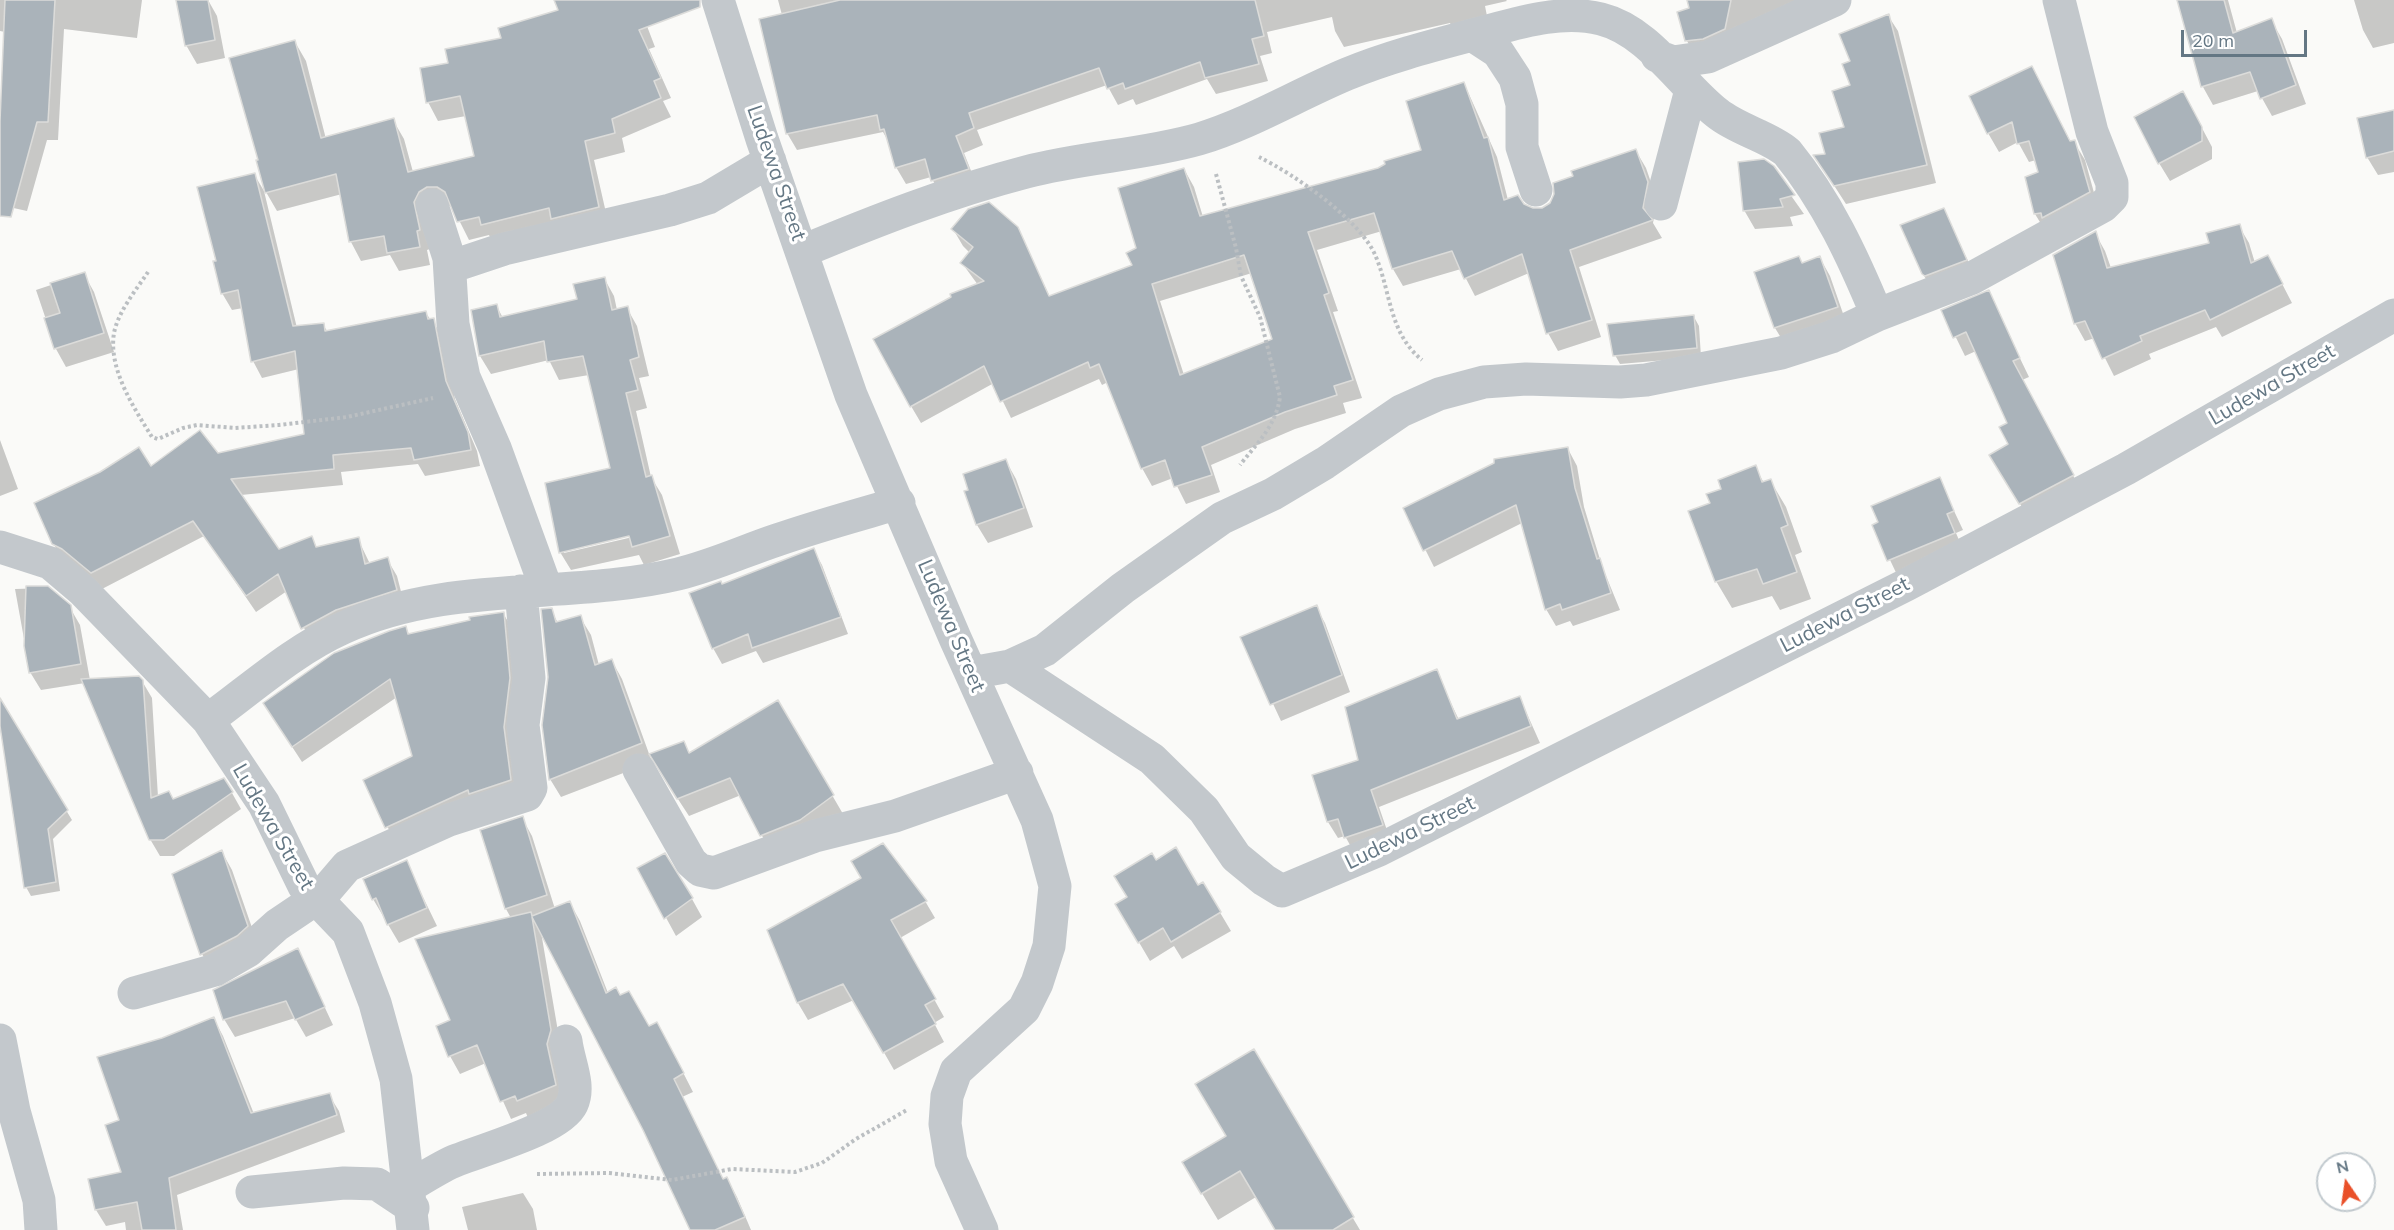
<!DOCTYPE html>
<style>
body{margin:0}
#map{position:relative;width:2394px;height:1230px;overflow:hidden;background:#fafaf8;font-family:Mulish,sans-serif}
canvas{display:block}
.north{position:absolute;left:2316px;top:1152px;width:60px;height:60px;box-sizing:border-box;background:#fff;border:2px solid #c1c9ce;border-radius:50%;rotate:347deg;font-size:16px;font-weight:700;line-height:24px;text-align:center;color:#647784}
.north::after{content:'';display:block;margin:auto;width:21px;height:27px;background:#e95029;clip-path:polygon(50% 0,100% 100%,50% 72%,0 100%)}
.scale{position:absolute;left:2181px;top:30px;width:126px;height:27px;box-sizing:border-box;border:3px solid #647784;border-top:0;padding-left:8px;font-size:18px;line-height:21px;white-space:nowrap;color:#647784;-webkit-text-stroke:4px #fff;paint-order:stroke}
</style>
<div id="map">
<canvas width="2394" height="1230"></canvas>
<div class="north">N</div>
<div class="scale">20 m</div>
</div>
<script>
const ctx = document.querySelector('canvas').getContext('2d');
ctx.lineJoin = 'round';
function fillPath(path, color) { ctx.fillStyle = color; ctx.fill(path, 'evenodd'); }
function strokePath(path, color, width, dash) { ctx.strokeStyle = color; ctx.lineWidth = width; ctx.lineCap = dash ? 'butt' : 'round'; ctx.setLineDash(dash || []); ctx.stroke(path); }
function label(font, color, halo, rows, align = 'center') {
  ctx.font = font + ' Mulish,sans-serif'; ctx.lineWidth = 6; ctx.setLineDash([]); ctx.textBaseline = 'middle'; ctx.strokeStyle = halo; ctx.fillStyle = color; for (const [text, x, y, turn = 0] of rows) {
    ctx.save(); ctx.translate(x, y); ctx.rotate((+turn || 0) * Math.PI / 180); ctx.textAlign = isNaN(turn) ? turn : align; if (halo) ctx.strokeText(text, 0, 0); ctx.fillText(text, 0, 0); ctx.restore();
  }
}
const shadow = new Path2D(`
 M0,0H142L137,38L64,29L58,140H47L27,211L0,205V120L5,32L0,31Z
 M195,0H208L217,16L225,58L197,64L186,45Z
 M556,0H637L655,47L649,49L671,98L663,101L671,117L622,138L625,152L594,160L609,226L493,243L489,235L469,240L453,208L448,205L430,249L427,250L430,265L399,271L390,255L361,261L351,242L342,194L277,211L266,192L295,42L306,61L326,139L393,120L404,139L413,172L476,157L466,116L438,121L428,102L450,64L560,11Z
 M778,0H1506L1507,1L1485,6L1489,26L1455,33L1450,23L1344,47L1335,31L1332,17L1267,32L1272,53L1260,56L1268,81L1216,94L1207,79L1136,105L1133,99L1118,105L1107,85L977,130L983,145L964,153L977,186L942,197L931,177L906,184L896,167L889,143L883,132L797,150L787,133L782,15Z
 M1688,0H1821L1697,58L1687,41L1690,9Z
 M2179,0H2228L2237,33L2271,20L2282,39L2306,104L2272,116L2258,91L2213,105L2203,87Z
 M2354,0H2394V43L2373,48L2363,30Z
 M1887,14L1898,31L1936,183L1846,204L1815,156L1827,155L1846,128L1852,86V62L1842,36Z
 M2032,68L2070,143L2074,142L2085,160L2099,211L2046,232L2035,214L2040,173L2036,160L2029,162L2018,142L1999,152L1988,133Z
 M1464,83L1497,157L1508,200L1532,210L1543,209L1636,151L1646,168L1657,200L1653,223L1662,238L1579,267L1601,337L1558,351L1548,333L1529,273L1475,296L1461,269L1403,286L1393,269L1382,231L1317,250L1338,311L1333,312L1362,398L1343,403L1346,413L1295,429L1211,465L1220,492L1186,504L1173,478L1152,486L1142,468L1108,382L1102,385L1099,379L1011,418L994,383L921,423L911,406L978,285L962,263L970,253L963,246L953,229L1017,228L1050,297L1134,266L1138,249L1184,169L1194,187L1203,217L1378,169L1423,151ZM1252,273L1274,340L1184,375L1160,301Z
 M2193,111L2212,147V159L2170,181L2159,163Z
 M2394,112V172L2378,175L2367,157Z
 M1768,163L1804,214L1790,217L1793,226L1755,229L1744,210Z
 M254,174L264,191L297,328L323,325L328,332L425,312L443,336L455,399L477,451L480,466L425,476L418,464L341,472L343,485L241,495L279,550L311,538L317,548L358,539L370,564L387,559L397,576L405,607L312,645L287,591L256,612L204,536L102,589L63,561L53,543L151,469L306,435L299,369L262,378L253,361L243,308L232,310L222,293L218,262Z
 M1944,210L1976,278L1934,293L1923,274Z
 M2239,226L2249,243L2255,263L2277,274L2292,303L2222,337L2216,327L2149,354L2151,359L2114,376L2095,338L2085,341L2075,323L2095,233L2105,251L2111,268L2211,244Z
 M1820,258L1830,276L1847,325L1786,346L1775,328L1755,273L1802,264Z
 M84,274L94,292L114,352L66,367L56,349L36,290Z
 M604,278L614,296L617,310L627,308L637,326L649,376L639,378L647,408L636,411L651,477L662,495L680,554L644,565L639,555L571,570L560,552L612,469L589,375L559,380L549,360L491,374L480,356L496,305L503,318L579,300ZM636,533L637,536L564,553V550Z
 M1988,292L2029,377L2022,380L2083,494L2031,522L2002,474L2010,444L2009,423L1976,351L1965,356L1943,311Z
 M1694,317L1699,326L1701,357L1620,364L1615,355Z
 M0,440L18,489L0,496Z
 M1568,449L1577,466L1584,507L1602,566L1620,610L1573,626L1570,621L1556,626L1546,609L1522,523L1434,567L1405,509Z
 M1006,461L1016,479L1033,527L988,543L977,525L966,492Z
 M1755,467L1764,483L1770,480L1786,507L1802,552L1795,555L1811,599L1780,610L1772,596L1732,608L1716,581L1711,504L1723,490Z
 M1939,479L1963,530L1956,533L1964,552L1899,579L1874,526Z
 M813,549L822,565L848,634L763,663L756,651L722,664L713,648L722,586Z
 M48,588L69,606L80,625L90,680L142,681L152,698L158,797L173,801L232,793L241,809L174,856H160L150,839L85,683L41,690L30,672L15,589Z
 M1316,607L1325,623L1350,692L1281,721L1242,637Z
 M551,610L558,623L580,617L591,635L599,665L612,661L622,679L652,762L561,797L550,779Z
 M503,613L513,630L520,797L396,844L365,781L414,756L397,697L302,762L274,719L406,628L410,636Z
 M1436,671L1459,720L1520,698L1540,743L1379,807L1391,842L1355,854L1345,836L1338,838L1328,822L1314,776L1360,761Z
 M0,701L72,820L53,839L60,891L31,896L26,887Z
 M778,702L843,814L771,853L741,795L689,816L661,773L684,743L690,754Z
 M522,818L532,836L555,909L570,903L580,921L608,993L620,997L649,1028L667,1041L693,1092L682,1097L724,1181L727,1179L737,1197L751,1230H692L644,1130L541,932L561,1049L565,1103L528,1118L526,1113L511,1119L486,1063L460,1074L450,1056L452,1021L511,918L506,909L482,831Z
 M222,852L232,870L258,945L212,972L202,954Z
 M406,862L437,926L399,943L373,899Z
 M1155,862L1198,887L1203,884L1231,931L1182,959L1174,946L1150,961L1117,905L1128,898Z
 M639,868L692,899L702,917L676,936Z
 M925,901L935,918L900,938L944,1017L934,1023L944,1042L894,1070L854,1000L808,1020L798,1003L769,930Z
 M298,950L333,1025L306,1037L295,1018L235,1037L224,1019Z
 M214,1019L223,1036L254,1114L329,1095L339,1111L345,1132L177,1195L183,1230H126L125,1222L106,1226L96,1210L123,1174L121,1121L162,1039Z
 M1253,1051L1360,1230H1276L1256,1197L1218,1220L1200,1190L1228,1137Z
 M523,1193L533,1209L537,1230H468L462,1207Z`);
const building = new Path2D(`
 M5,0H55L48,122H37L11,217L0,216V121Z
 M176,0H208L215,40L185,46Z
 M554,0H700V7L639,30L661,78L654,81L661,98L612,119L615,133L585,141L599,207L551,219L549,208L481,225L479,217L457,222L445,192L437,187H427L419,192L414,202L420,230L417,231L420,247L387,253L384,236L349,242L336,174L265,193L256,160H258L229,58L295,40L321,138L394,118L408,172L474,156L460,96L426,103L420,68L448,63L445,49L501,38L498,28L558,10Z
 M840,0H1255L1264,36L1252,39L1259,64L1205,78L1200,62L1125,89L1123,83L1107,89L1099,68L969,113L974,128L956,136L969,169L931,181L925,159L895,168L884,129L880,130L877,115L786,134L759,19Z
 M1687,0H1731L1725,29L1703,39L1685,41L1677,12L1689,8Z
 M2177,0H2224L2233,33L2272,18L2296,85L2260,99L2250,72L2201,87Z
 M1889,14L1927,165L1834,186L1813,155L1825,154L1819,133L1844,127L1832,91L1850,85L1842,64L1850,61L1839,34Z
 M2032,66L2070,141L2075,140L2090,192L2042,218L2041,213L2034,214L2025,177L2038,172L2029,141L2017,144L2012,122L1987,134L1969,96Z
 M1464,82L1484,138L1488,137L1504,200L1518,195L1524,204L1533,208H1542L1550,203L1554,194L1553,183L1573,176L1571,171L1636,149L1648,182L1643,208L1653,220L1570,250L1592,320L1546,334L1522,254L1464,279L1452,251L1392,269L1374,213L1308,232L1329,293L1324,295L1353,380L1334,386L1337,395L1285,412L1202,447L1212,475L1174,487L1165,460L1141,469L1099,364L1090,368L1088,362L1000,402L984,366L910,407L873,339L951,297L950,294L984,281L960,263L973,247L951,229L968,209L989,202L1018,227L1049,296L1132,265L1126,253L1136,248L1118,188L1184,168L1200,216L1378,168L1385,164L1384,161L1421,150L1406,101ZM1244,255L1272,339L1180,375L1152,284Z
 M2183,91L2202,127V141L2158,164L2134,117Z
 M2394,110V151L2366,158L2357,118Z
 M1764,159L1774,166L1795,195L1780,199L1783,207L1743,211L1738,162Z
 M255,173L293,326L324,323L325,331L426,311L428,319L434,318L446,381L468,432L471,450L414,460L411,448L333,455L334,469L231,479L279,549L312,536L316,547L359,537L365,564L388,557L397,590L336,610L301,629L278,574L246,596L193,521L91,573L62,549L52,544L34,503L100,472L139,447L151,466L200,430L218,453L304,434L295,351L251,362L238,290L221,294L213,261H216L197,187Z
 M1944,208L1967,260L1925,276L1922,274L1900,225Z
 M2240,224L2251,263L2268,255L2283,284L2210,320L2205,310L2140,336L2142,341L2102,359L2085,321L2074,324L2053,255L2096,231L2107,268L2209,243L2206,233Z
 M1799,256L1802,263L1820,256L1838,307L1774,328L1754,272Z
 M85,272L104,333L54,349L44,318L60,313L50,283Z
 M605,277L612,310L628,306L639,357L630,360L638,390L626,393L646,477L652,475L670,536L632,547L629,536L559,553L545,483L610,468L583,356L547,362L544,341L479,356L471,310L497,304L500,317L577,299L573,284Z
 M1989,290L2020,358L2013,361L2074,475L2019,504L1989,455L2008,444L1999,427L2007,423L1966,332L1953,338L1941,310Z
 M1694,315L1697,348L1613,356L1607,324Z
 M1568,447L1575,488L1597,559L1600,558L1611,593L1562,610L1560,604L1545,610L1516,505L1423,551L1403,508L1494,463V459Z
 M1006,459L1024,508L976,525L964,491L968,490L963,474Z
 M1756,465L1762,482L1771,479L1788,525L1781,528L1797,572L1763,584L1757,569L1715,582L1688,511L1710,503L1706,494L1721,489L1718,480Z
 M1940,477L1954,511L1947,514L1955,533L1887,561L1872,525L1878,522L1871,506Z
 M814,548L841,617L752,648L748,634L712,649L689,593L721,581L722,584Z
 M26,586H48L71,605L81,664L29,673L24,646Z
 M1317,605L1342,675L1270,705L1240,637Z
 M552,608L556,622L581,615L595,665L612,659L642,743L549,780L542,725L548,677L541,609Z
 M504,612L510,678L504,727L511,780L469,794L468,790L385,828L363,780L412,756L390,679L292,747L263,703L334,653L389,631L406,626L408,634L470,620L469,617Z
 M1437,669L1457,719L1520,696L1531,726L1371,790L1383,825L1344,838L1338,819L1327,822L1312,775L1358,760L1345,707Z
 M139,676L143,680L151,798L169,791L173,799L224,778L233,792L164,840H149L81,679Z
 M0,698L68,810L48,829L56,882L24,888L0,726Z
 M778,700L834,795L800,820L760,836L730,778L677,799L649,754L684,741L689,753Z
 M523,816L547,895L505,909L480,830Z
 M883,843L927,901L891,920L936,999L925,1005L936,1024L883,1053L843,984L797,1003L767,930L861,878L851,861Z
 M1176,847L1198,885L1203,882L1221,912L1171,942L1163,928L1138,943L1115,904L1127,897L1114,876L1152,853L1156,860Z
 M222,850L248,926L237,936L200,955L172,874Z
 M665,853L693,898L664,919L637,868Z
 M407,860L427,908L387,925L376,898L372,900L363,879Z
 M570,901L606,993L616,987L620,995L629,991L649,1026L657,1022L684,1073L674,1079L723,1179L727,1177L745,1217L715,1230H690L643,1130L532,917L551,1030L547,1044L556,1085L517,1101L515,1096L500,1102L477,1045L448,1057L436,1026L450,1020L415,939L531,912L532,916Z
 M298,948L325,1007L295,1020L286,1001L223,1020L213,990Z
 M214,1017L251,1113L330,1093L337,1115L169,1178L176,1230H142L137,1202L95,1210L88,1179L121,1172L105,1125L119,1120L97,1057L162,1038Z
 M1254,1049L1354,1217L1333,1230H1275L1240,1171L1201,1194L1182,1162L1226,1136L1195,1084Z`);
const path = new Path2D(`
 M1259,157C1294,174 1362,221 1376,257C1391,293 1389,333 1422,360
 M1216,174L1236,248L1241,276L1260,317L1280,397C1276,426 1257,443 1240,465
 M148,272C136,290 118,312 114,333C108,369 134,408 152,437L158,439L183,428L197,425L235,428L279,425L347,417L433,398
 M537,1174L609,1173L672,1180L732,1169L795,1172L822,1163L856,1139L907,1110`);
const minor = new Path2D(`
 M718,0L762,139L851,395L955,638L1037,820L1055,886L1049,946L1037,983L1024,1009L956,1071L947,1096L945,1124L951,1161L982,1230
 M1472,35L1498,52L1515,78L1522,104V147L1536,190
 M1657,56L1673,62L1708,57L1835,0
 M1661,204L1691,90
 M432,205L449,258L453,324L464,377L495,448L546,588
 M803,251C875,221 949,192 1026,172C1083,157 1143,155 1199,139C1251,123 1297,95 1347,74C1391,56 1435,45 1480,33C1518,23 1561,9 1601,19C1649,31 1680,84 1717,113C1738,130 1768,136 1787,152C1827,201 1853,257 1877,315
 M450,267L504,249L670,210L708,198L770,161
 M0,547L50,563L83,591L208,720L264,804L304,886L348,932L375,1003L396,1079L413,1230
 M1010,666L1152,759L1204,810L1236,857L1264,880L1282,891L1379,850L1906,585L2126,469L2394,315
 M971,673L1010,666L1045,650L1123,588L1222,518L1273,494L1325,463L1401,411L1439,394L1484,382L1526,379L1620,382L1646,380L1781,353L1831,337L1877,315L1972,278L2103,206L2112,197V183L2092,132L2059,0
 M208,720C252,688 294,650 343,628C449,579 568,600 678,574C712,566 744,551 777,540C817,526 858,515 899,503
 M639,770L691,862L700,870L714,873L815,836L895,816L1017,773
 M134,993L215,970L248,951L277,925L323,894L347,866L449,820L527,795L531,788L523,725L529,678L521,591
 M0,1040L14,1111L39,1200L41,1230
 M410,1186C423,1178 436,1170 450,1163C476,1151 560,1130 572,1104C581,1085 568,1061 566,1041
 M252,1192L344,1183L377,1184L413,1208`);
const streetNames = [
 ["Ludewa Street",776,173,71],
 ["Ludewa Street",2272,385,-30],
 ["Ludewa Street",1845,615,-27],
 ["Ludewa Street",951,626,67],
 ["Ludewa Street",273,827,60],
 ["Ludewa Street",1410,833,-26]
];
fillPath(shadow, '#0003');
fillPath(building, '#aab3ba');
strokePath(building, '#dcdcda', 1.5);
strokePath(path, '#bbbfc2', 4, [3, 3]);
strokePath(minor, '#c3c8cc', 33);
label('21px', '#647784', '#fff', streetNames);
</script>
